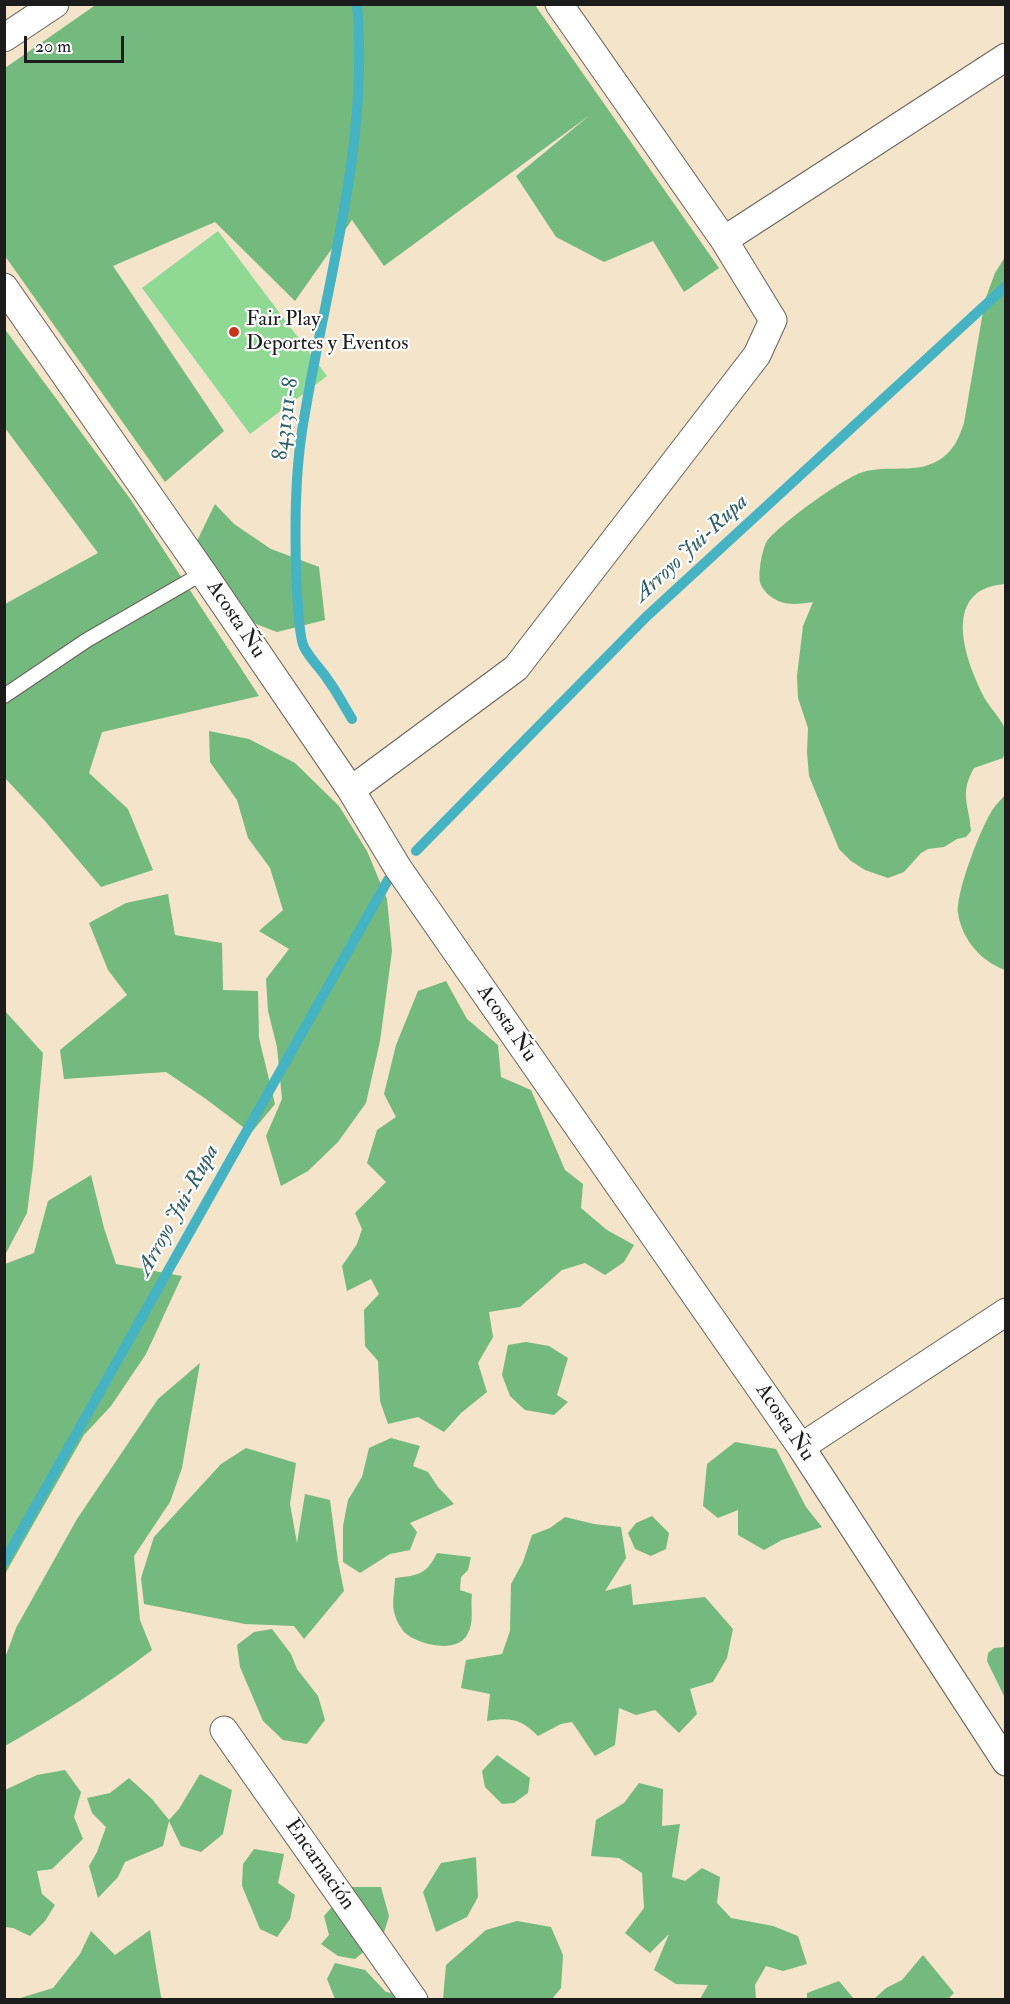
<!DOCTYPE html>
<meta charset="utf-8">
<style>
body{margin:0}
#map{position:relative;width:1010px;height:2004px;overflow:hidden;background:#f3e4ca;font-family:"IM FELL Double Pica",serif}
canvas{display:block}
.frame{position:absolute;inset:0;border:6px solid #1c1c1c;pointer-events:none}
.scale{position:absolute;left:24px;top:36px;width:100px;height:27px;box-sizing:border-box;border:3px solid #1c1c1c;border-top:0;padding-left:8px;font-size:18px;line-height:21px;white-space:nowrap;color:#1c1c1c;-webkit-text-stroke:4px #fff;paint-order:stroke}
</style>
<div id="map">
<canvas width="1010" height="2004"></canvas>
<div class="frame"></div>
<div class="scale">20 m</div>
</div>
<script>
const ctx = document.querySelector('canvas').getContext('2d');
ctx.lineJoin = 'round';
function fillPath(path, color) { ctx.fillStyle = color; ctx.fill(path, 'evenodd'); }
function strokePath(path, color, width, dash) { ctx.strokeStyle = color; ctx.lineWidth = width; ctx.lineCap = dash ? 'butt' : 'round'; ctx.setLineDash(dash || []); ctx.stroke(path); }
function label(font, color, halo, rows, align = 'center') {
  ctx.font = font + ' "IM FELL Double Pica",serif'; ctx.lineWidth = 4.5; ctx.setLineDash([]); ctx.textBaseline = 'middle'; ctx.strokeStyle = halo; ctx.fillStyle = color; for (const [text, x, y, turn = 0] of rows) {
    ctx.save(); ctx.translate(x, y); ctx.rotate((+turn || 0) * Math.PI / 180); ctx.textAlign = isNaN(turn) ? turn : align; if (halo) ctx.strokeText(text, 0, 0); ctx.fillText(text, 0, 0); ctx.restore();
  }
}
const green = new Path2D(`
 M218,231L327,376L250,434L142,288Z`);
const forest = new Path2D(`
 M97,4L535,5L719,268L684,292L653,241L604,262L556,237L516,176L590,115L384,266L352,220L295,301L215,222L113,266L224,431L165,482L5,256V68Z
 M1005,257V584C938,589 966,665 987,702C993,712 1002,719 1005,730C1007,739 1006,749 1003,758L974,768C959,795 969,803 971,831L966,837L957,839L944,847L928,849L921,853L904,872L888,878L865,870L851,861L839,849L809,776L807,752L808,728L798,698L797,676L803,626L813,602C798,604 784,607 770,596C767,594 763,589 761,585C757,577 762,549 767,541C780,524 843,478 863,472C888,464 915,475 939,460C953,452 959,438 964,423L985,300L995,273Z
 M4,328L131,500L259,696L102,732L89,773L128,809L153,870L101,887L45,821L5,778V604L98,553L5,428Z
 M215,504L234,524L271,549L319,567L325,620L277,632L256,624L219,595L196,543Z
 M209,731L249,739L295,763L339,806L367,851L387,899L392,951L380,1041L366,1103L338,1142L308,1171L281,1186L266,1136L282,1099L277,1047L268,1011L266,979L289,949L259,931L283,910L270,868L248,838L237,800L210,762Z
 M1005,795V970C981,961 962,940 958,913C956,892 981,827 993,809C996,804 1001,800 1005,795Z
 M168,894L175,935L222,943L223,990L258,991L259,1038L275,1104L251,1133L206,1099L166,1072L64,1079L60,1050L127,995L108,970L89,923L126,903Z
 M446,981L467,1019L498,1045L501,1077L531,1090L565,1170L583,1184L581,1208L607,1230L634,1245L624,1262L605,1275L585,1263L562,1270L520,1307L489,1312L493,1337L478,1363L487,1392L461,1413L444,1432L418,1417L388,1424L380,1401L378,1361L365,1346L364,1310L379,1294L371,1279L347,1291L342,1266L357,1244L362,1229L355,1213L386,1182L367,1163L377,1130L396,1117L384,1094L396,1045L418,991Z
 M5,1011L43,1053L33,1166L27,1213L5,1255Z
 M91,1175L104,1228L116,1264L182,1276L146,1354L111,1406L84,1435L5,1574V1264L34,1253L48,1201Z
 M526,1342L549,1346L568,1358L557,1395L568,1402L554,1415L525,1410L510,1396L502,1375L508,1345Z
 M200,1363L182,1468L170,1502L134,1556L140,1620L152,1650C105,1686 56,1717 5,1746V1658L16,1628L77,1519L158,1399Z
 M391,1438L420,1446L413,1466L428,1472L438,1487L454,1504L410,1523L417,1532L410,1550L390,1554L360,1573L343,1562V1526L348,1500L362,1477L369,1448Z
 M735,1442L776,1449L806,1507L822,1527L782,1540L764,1550L738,1535V1510L718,1518L703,1506L707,1464Z
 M246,1448L296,1463L290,1504L297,1543L305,1494L330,1500L338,1561L344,1591L304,1639L294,1626L245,1624L144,1604L141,1578L154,1537L221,1464Z
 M652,1516L669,1533L666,1549L651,1556L635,1549L628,1533L636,1523Z
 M565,1517L594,1524L621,1527L626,1558L605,1591L631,1584L633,1605L705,1597L733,1629L727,1658L713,1682L690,1689L697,1714L679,1733L655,1710L636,1715L619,1708L615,1745L595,1756L572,1722L561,1724L538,1736C521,1719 511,1717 487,1721L490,1694L461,1688L466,1660L502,1654L510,1631L511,1584L523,1562L532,1535L550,1528Z
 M437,1553L471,1557L468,1570L461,1577L460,1590L472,1594C470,1607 475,1622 467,1635C456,1654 418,1645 404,1632C401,1628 396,1620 395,1615C391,1605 395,1589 395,1578C419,1575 426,1575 437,1553Z
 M272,1629L291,1654L297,1669L318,1696L325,1720L307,1744L283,1740L263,1721L240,1667L237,1645L254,1632Z
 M1005,1647H1006L1005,1698L987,1661L988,1653L994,1648Z
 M497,1755L530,1778L528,1793L514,1803L502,1804L485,1787L482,1771Z
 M65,1770L81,1792L74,1817L83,1839L52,1869L37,1871L42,1894L55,1905L45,1921L30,1936L13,1928L5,1927V1790L37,1775Z
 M200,1774L232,1790L223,1834L201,1852L181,1846L169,1821L163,1846L125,1862L118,1877L98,1898L89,1866L97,1852L106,1827L92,1813L87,1798L110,1793L129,1778L152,1799L169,1820L179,1809Z
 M639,1783L663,1789L662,1826L680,1824L672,1877L685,1881L702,1868L720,1877L717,1903L731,1918L773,1926L798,1936L807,1964L783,1971L766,1966L755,1985L756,2000L700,1999L708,1985L676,1984L654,1970L669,1934L650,1953L625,1933L644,1908L642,1873L619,1858L591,1856L596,1820L624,1803Z
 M254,1849L284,1854L278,1883L295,1895L290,1919L277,1937L260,1929L242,1886L243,1864Z
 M476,1857L478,1897L467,1917L436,1932L423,1892L441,1863Z
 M349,1887H381L389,1916L383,1936L355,1959L338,1956L321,1944L329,1935L324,1916Z
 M517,1921L551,1927L563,1955L561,1988L552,1999H443L446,1965L486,1930Z
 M150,1930L161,1997L163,1999H17L53,1988L80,1954L91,1931L115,1955Z
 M923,1955L954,1993L948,1999H874L886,1988L902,1980Z
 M335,1963L365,1970L386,1992L411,1996L415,1999H335L327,1979Z
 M839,1981L854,1999H807V1993Z`);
const stream = new Path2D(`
 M352,719C344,706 337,692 328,680C321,669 310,659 304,647C298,636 297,586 296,571C295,524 295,477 302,431C324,290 370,148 357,4
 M416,851L646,617L1006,286
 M4,1562L388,880`);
const lane = new Path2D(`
 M4,696L87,640L203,573`);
const street = new Path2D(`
 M559,4L724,240
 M4,38L55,4
 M4,287L203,573L351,790L398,868L801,1447L1006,1762
 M351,790L516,668L757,355L773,320L724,240L1006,57
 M801,1447L1006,1312
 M224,1730L414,2000`);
const markers = [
 [234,332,6,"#c8321e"]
];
const poiNames = [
 ["Fair Play",246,320],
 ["Deportes y Eventos",246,344]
];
const streetNames = [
 ["Acosta Ñu",235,620,56],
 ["Acosta Ñu",506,1024,55],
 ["Acosta Ñu",784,1423,56],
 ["Encarnación",319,1865,55]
];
const waterNames = [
 ["8431311-8",287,419,-82],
 ["Arroyo Jui-Rupa",692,549,-43],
 ["Arroyo Jui-Rupa",179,1211,-61]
];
fillPath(green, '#90d994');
fillPath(forest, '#74b97e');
strokePath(stream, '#46b3c3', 10);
strokePath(lane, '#676259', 16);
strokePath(street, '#676259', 29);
strokePath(lane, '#fff', 14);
strokePath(street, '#fff', 27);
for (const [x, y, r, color] of markers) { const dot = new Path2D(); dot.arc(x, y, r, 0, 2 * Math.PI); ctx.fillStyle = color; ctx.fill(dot); strokePath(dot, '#fff', 2); }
label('21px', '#1c1c1c', '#fff', poiNames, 'left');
label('21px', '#1c1c1c', '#fff', streetNames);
label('italic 22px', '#2f6067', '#fff', waterNames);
</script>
